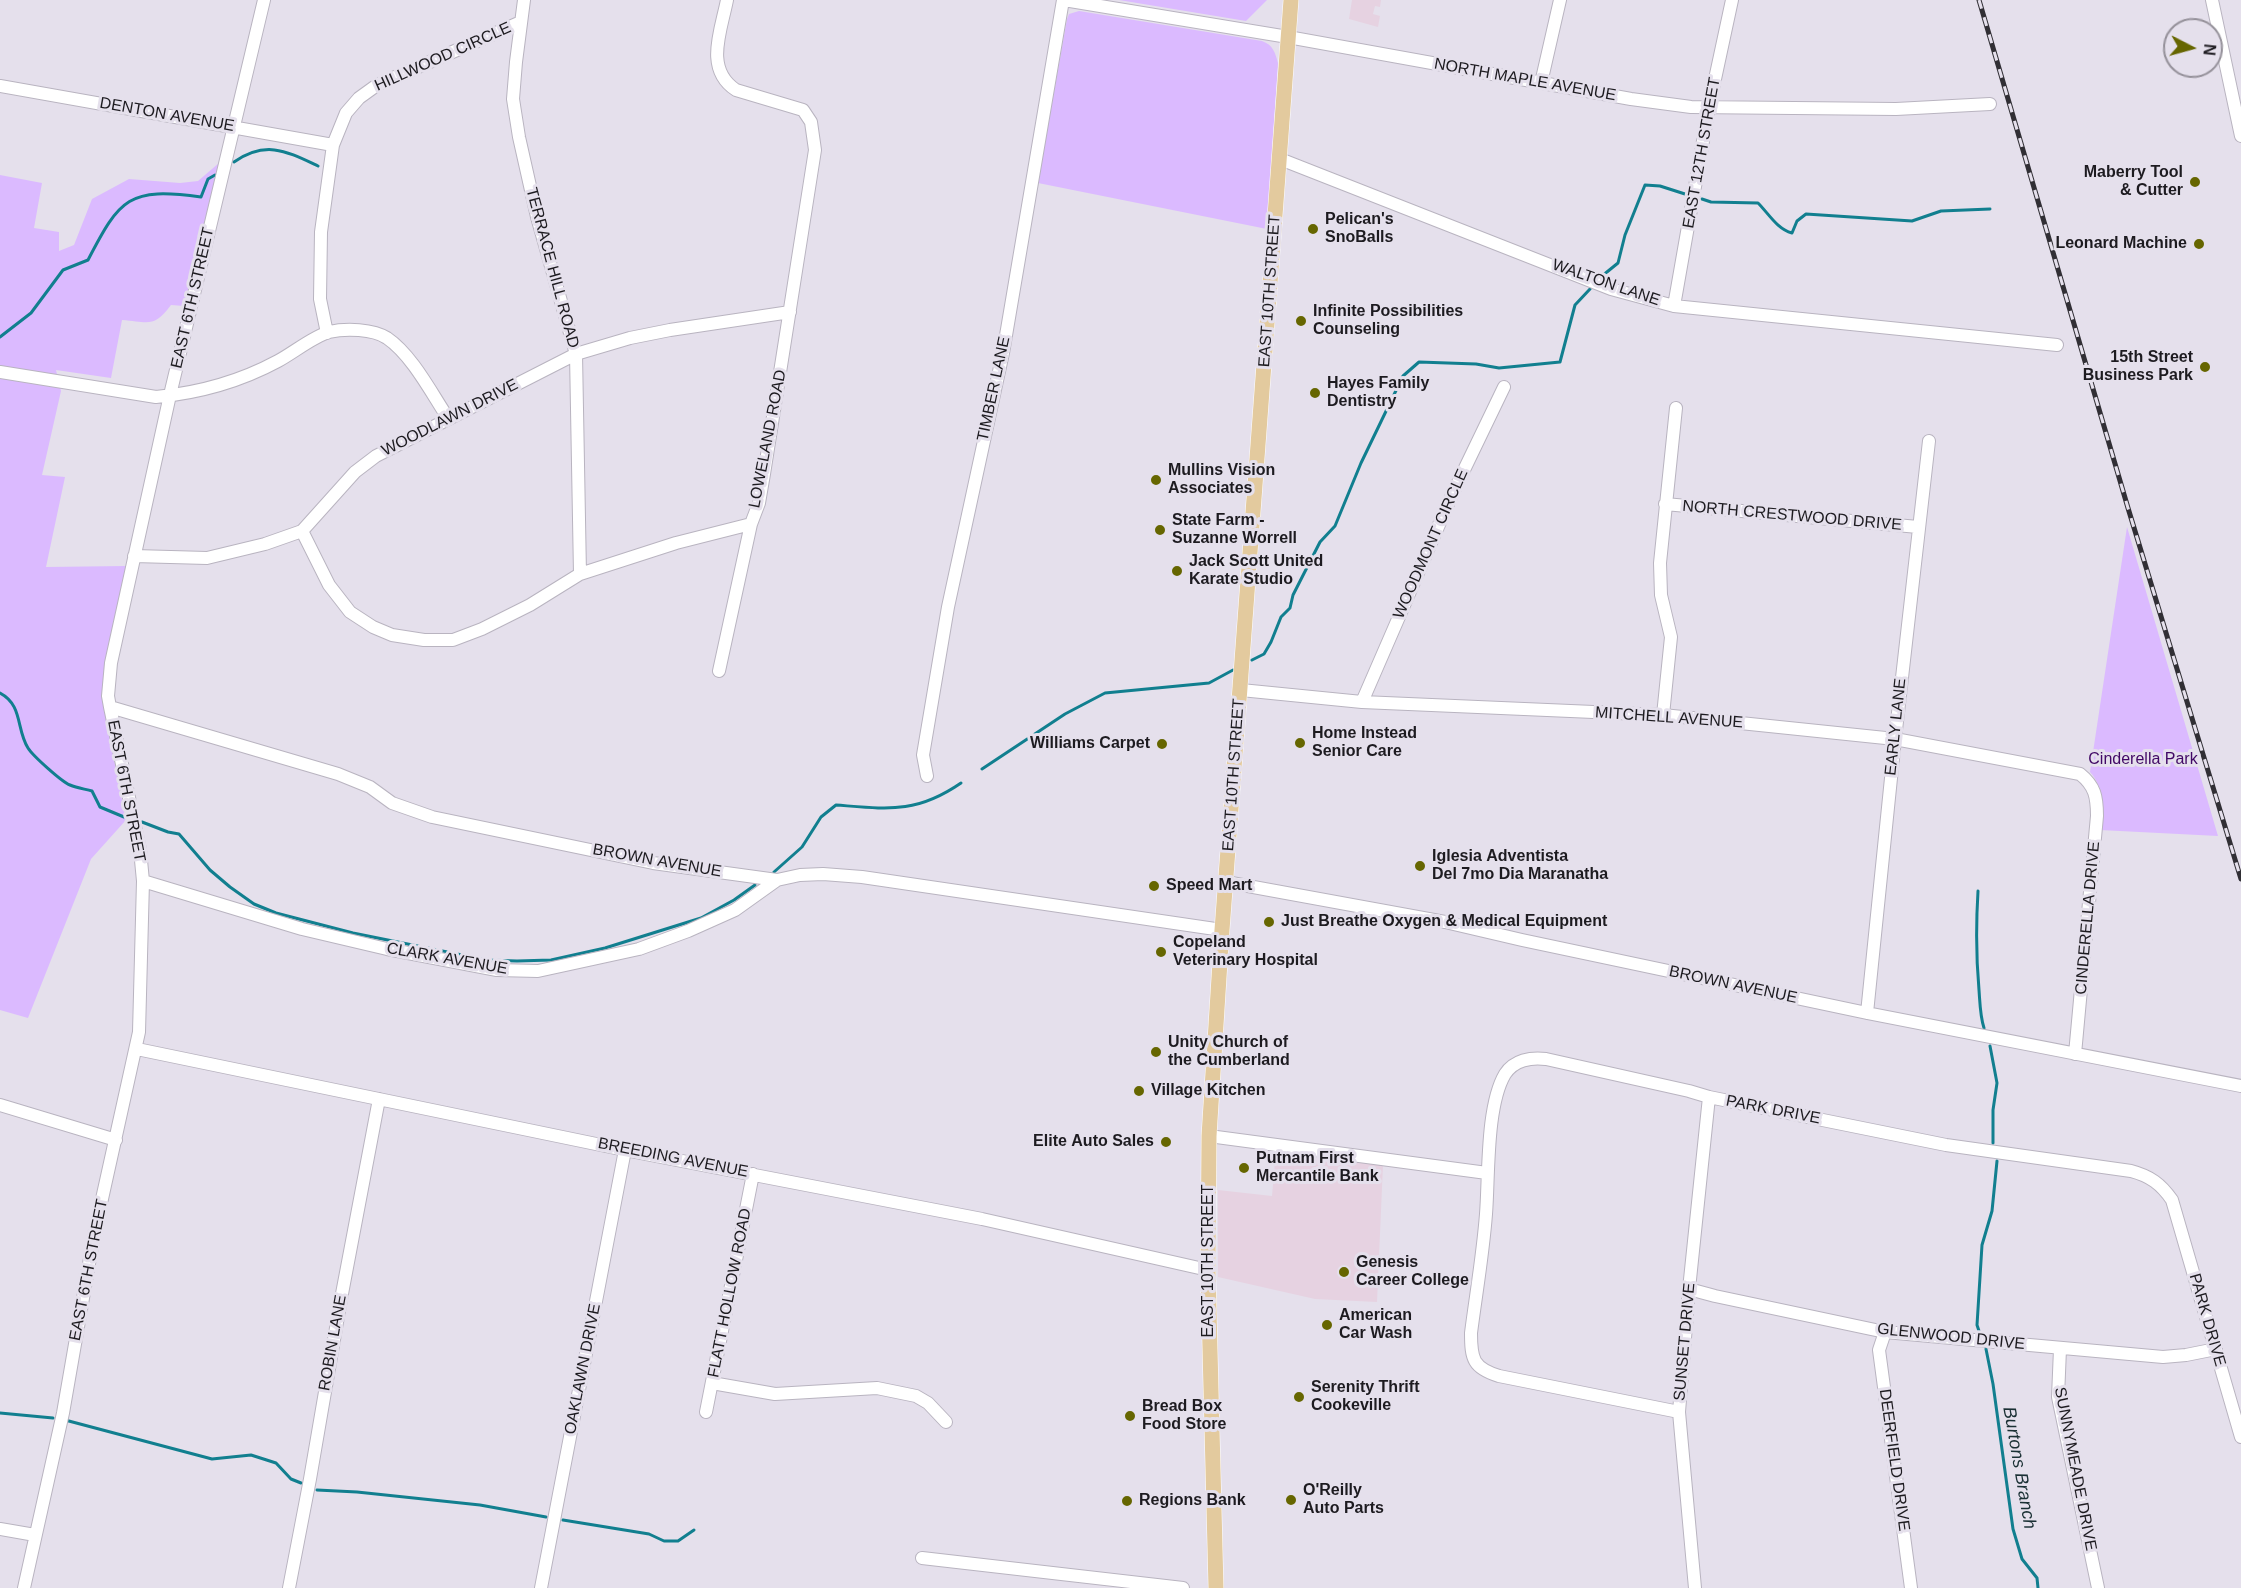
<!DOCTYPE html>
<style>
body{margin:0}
#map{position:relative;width:2241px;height:1588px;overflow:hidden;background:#e5e0ec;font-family:Arial,sans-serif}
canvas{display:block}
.north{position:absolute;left:2163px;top:18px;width:60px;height:60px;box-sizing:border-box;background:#e5e0ec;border:2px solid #95919a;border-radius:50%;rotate:96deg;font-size:16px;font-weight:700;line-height:24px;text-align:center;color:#1d1b20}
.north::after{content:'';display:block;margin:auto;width:21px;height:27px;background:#660;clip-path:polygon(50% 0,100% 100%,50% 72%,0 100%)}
</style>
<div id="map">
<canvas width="2241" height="1588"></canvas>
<div class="north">N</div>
</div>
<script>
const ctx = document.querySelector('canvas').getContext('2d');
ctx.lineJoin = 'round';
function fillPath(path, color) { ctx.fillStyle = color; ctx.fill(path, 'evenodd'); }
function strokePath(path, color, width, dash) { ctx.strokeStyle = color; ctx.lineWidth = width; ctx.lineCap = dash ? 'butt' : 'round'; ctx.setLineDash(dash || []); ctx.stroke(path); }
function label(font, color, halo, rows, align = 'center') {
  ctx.font = font + ' Arial,sans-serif'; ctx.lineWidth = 6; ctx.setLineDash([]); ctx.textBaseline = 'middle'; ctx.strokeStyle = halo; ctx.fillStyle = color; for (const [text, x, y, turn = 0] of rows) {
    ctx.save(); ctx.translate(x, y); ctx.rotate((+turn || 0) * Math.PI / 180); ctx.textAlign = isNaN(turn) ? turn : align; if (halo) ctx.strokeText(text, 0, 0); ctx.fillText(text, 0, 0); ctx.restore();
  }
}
const commercial = new Path2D(`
 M1352,0H1381L1380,7L1375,6L1373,14L1380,16L1378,27L1349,19Z
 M1276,1150L1383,1165L1377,1302L1315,1299L1218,1277V1190L1272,1196Z`);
const green = new Path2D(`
 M1119,0H1267L1246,21Z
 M1079,11L1262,41C1273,45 1275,52 1278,63L1267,229L1038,183L1067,19L1069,14Z
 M219,163L184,306L171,305C154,328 149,322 122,320L111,378L56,370L61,391L42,475L65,477L46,567L126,566L104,675L105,714L126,820L91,859L28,1018L0,1010V175L42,183L34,228L59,232V251L74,245L92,199L129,179L180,183L198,181Z
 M2127,527L2218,836L2100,830C2101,810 2105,788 2090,772Z`);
const stream = new Path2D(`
 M234,162C266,140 286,151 318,166
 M1702,199L1711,202L1758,203C1769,214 1777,229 1792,233L1797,221L1806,214L1912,221L1941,211L1990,209
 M1602,276L1618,263L1625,235L1645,185L1660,186L1685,194
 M0,337L31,313L63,270L88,260C120,198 129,187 201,197L208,179L215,175
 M1252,660L1264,654L1271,642L1281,617L1290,608L1293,595L1320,542L1335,526L1361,463L1403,376L1419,362L1476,364L1499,368L1560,362L1575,305L1590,289
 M0,693C23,705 16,729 28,748C33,756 62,782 70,785C77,788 85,789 92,791L100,807L124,817
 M982,769L1065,714L1105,693L1209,683L1233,670
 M142,822L168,832L179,834L210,870L230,887L254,904L276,913L353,933L487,960L517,961L551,960L605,948L701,918L734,900L755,885
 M774,872L802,847L821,817L836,805C888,809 916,814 961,783
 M1978,891C1976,924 1976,957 1979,990C1980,1003 1980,1016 1984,1028
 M1990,1046L1997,1083L1993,1110V1143
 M1979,1331L1977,1325L1982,1245L1992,1211L1997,1161
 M1986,1349L1993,1384L2013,1529L2022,1559L2037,1578L2038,1588
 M0,1413L53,1418
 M65,1420L212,1459L251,1455L276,1463L291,1479L301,1483
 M317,1490L357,1492L480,1505L546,1517
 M563,1520L649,1534L664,1541H678L694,1530`);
const minor = new Path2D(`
 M524,0L516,62L513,99L519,137L537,217L576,354L580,574
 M1064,0L1288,37L1631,99L1691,107L1896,109L1990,104
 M2212,0L2241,136
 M1541,83L1560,0
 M0,86L333,145
 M1280,159L1611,289L1674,306L2057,345
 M1674,306L1709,107L1732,0
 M327,333L320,299L321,232L333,145L346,113L359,98L377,85L521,22
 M0,372L156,397C198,393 241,381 278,361C293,353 314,336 329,332C346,328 373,329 387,338C412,355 432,394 448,418
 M1665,504L1918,527
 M302,531L329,585L350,612L373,627L392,635L424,640H453L482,629L530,605L580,574L676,543L751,524
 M134,556L207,558L265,544L302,531L355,472L376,456L576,354L630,338L670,330L790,312
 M719,671L751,524L759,503L764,474L815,150L811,122L803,110L736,90C704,69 721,31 727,0
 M1241,690L1362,702L1663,715L1895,739L2080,774C2095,786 2097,797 2097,816L2075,1054
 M1362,702L1451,497L1504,387
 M110,707L338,774L370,787L392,803L432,817L653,863L777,880L800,875L823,874L862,877L1222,930
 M1663,715L1671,637L1661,595L1660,563L1676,408
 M927,776L923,755L948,607L1003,353L1063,0
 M143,881L302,929L387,949L497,970L538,971L639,949L688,931L735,910L777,880
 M1226,882L1445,922L1522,940L1867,1013L2241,1086
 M1867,1013L1895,739L1929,441
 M137,1049L625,1150L982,1219L1208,1270
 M0,1105L116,1140
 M1209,1136L1487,1173
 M1689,1289L1715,1296L1885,1332L2163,1357L2186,1355L2216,1349
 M1885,1332L1879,1350L1911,1588
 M2060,1349L2058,1397L2098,1588
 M712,1383L775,1394L877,1388L916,1396L928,1403L946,1422
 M706,1412L753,1174
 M1679,1412L1499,1376C1473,1368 1471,1359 1471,1333C1476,1294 1483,1254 1486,1214C1489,1176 1486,1106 1505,1074C1514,1060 1531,1057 1546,1059L1689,1091L1709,1097L1946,1145L2131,1171C2150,1176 2161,1184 2172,1200L2241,1437
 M0,1529L35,1535
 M922,1558L1183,1588
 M24,1588L63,1413L94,1235L139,1032L143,881L140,850L110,707L108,696L111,663L170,395L264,0
 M289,1588L310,1479L341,1299L379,1099
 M541,1588L625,1150
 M1695,1588L1679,1412L1689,1289L1709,1097`);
const major = new Path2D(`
 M1216,1588L1208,1270L1209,1136L1222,930L1291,0`);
const rail = new Path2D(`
 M1979,0L2128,508L2241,879`);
const markers = [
 [2195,182,6,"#660"],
 [1313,229,6,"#660"],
 [2199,244,6,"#660"],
 [1301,321,6,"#660"],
 [2205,367,6,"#660"],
 [1315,393,6,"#660"],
 [1156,480,6,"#660"],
 [1160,530,6,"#660"],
 [1177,571,6,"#660"],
 [1300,743,6,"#660"],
 [1162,744,6,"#660"],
 [1420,866,6,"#660"],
 [1154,886,6,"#660"],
 [1269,922,6,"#660"],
 [1161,952,6,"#660"],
 [1156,1052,6,"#660"],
 [1139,1091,6,"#660"],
 [1166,1142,6,"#660"],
 [1244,1168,6,"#660"],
 [1344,1272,6,"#660"],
 [1327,1325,6,"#660"],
 [1299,1397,6,"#660"],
 [1130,1416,6,"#660"],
 [1291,1500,6,"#660"],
 [1127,1501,6,"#660"]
];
const streetNames = [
 ["HILLWOOD CIRCLE",443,57,-24],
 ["NORTH MAPLE AVENUE",1525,80,10],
 ["DENTON AVENUE",167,115,10],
 ["EAST 12TH STREET",1702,153,-80],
 ["TERRACE HILL ROAD",552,268,75],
 ["WALTON LANE",1606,283,19],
 ["EAST 10TH STREET",1270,291,-86],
 ["EAST 6TH STREET",193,298,-77],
 ["TIMBER LANE",994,389,-78],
 ["WOODLAWN DRIVE",450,418,-27],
 ["LOWELAND ROAD",768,439,-79],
 ["NORTH CRESTWOOD DRIVE",1792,516,5],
 ["WOODMONT CIRCLE",1431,544,-66],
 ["MITCHELL AVENUE",1669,718,4],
 ["EARLY LANE",1896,727,-84],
 ["EAST 10TH STREET",1234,775,-86],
 ["EAST 6TH STREET",126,791,79],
 ["BROWN AVENUE",657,861,10],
 ["CINDERELLA DRIVE",2088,918,-85],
 ["CLARK AVENUE",447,959,10],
 ["BROWN AVENUE",1733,985,12],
 ["PARK DRIVE",1773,1110,11],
 ["BREEDING AVENUE",673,1158,11],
 ["EAST 10TH STREET",1209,1261,-90],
 ["EAST 6TH STREET",89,1270,-79],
 ["FLATT HOLLOW ROAD",730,1293,-79],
 ["PARK DRIVE",2207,1320,74],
 ["GLENWOOD DRIVE",1951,1337,6],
 ["SUNSET DRIVE",1685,1342,-85],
 ["ROBIN LANE",333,1343,-80],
 ["OAKLAWN DRIVE",583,1369,-79],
 ["DEERFIELD DRIVE",1894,1460,82],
 ["SUNNYMEADE DRIVE",2075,1469,79]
];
const poiNames = [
 ["Maberry Tool",2183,173,"right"],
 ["& Cutter",2183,191,"right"],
 ["Pelican's",1325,220],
 ["SnoBalls",1325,238],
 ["Leonard Machine",2187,244,"right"],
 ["Infinite Possibilities",1313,312],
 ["Counseling",1313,330],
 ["15th Street",2193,358,"right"],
 ["Business Park",2193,376,"right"],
 ["Hayes Family",1327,384],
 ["Dentistry",1327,402],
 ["Mullins Vision",1168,471],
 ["Associates",1168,489],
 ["State Farm -",1172,521],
 ["Suzanne Worrell",1172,539],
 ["Jack Scott United",1189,562],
 ["Karate Studio",1189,580],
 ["Home Instead",1312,734],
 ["Senior Care",1312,752],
 ["Williams Carpet",1150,744,"right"],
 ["Iglesia Adventista",1432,857],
 ["Del 7mo Dia Maranatha",1432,875],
 ["Speed Mart",1166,886],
 ["Just Breathe Oxygen & Medical Equipment",1281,922],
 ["Copeland",1173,943],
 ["Veterinary Hospital",1173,961],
 ["Unity Church of",1168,1043],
 ["the Cumberland",1168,1061],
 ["Village Kitchen",1151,1091],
 ["Elite Auto Sales",1154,1142,"right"],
 ["Putnam First",1256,1159],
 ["Mercantile Bank",1256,1177],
 ["Genesis",1356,1263],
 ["Career College",1356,1281],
 ["American",1339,1316],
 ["Car Wash",1339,1334],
 ["Serenity Thrift",1311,1388],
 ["Cookeville",1311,1406],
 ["Bread Box",1142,1407],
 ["Food Store",1142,1425],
 ["O'Reilly",1303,1491],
 ["Auto Parts",1303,1509],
 ["Regions Bank",1139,1501]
];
const parkNames = [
 ["Cinderella Park",2143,760]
];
const waterNames = [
 ["Burtons Branch",2019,1468,80]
];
fillPath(commercial, '#e6d2e1');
fillPath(green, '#dbbaff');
strokePath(stream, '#117f8f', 3);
strokePath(minor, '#b9b4c0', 14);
strokePath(major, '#fff', 16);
strokePath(minor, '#fff', 12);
strokePath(major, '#e3ca9e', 15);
strokePath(rail, '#312f35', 5);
strokePath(rail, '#e5e0ec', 3, [9]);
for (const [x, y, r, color] of markers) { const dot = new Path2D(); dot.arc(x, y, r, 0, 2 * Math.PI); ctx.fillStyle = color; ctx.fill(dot); strokePath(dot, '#e5e0ec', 2); }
label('16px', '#1d1b20', '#e5e0ec', streetNames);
label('bold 16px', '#1d1b20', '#e5e0ec', poiNames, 'left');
label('16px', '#410865', '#e5e0ec', parkNames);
label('italic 18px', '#1a3034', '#e5e0ec', waterNames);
</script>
